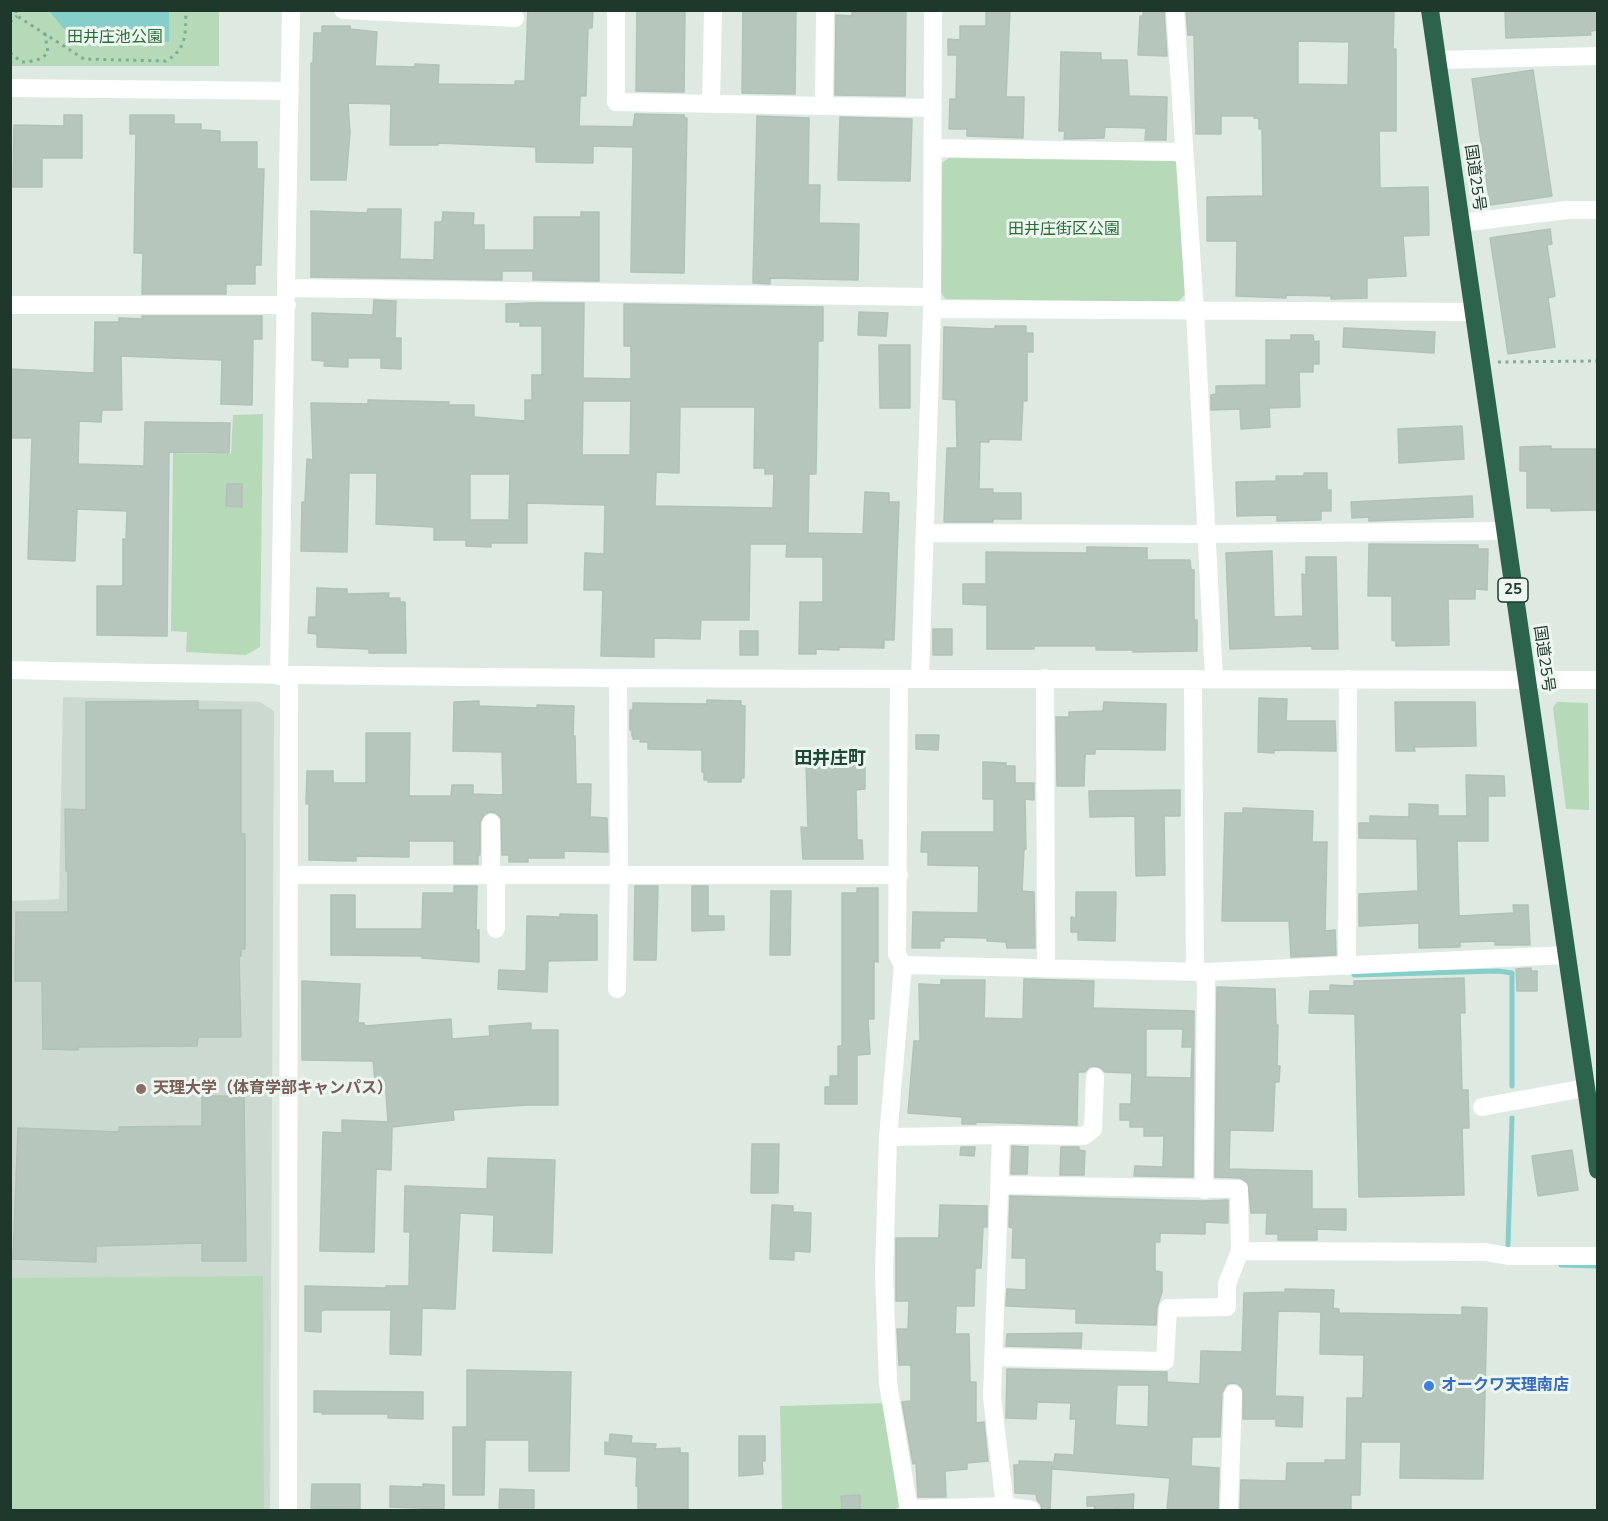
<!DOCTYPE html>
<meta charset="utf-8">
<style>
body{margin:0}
#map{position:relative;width:1608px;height:1521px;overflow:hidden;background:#dde9e1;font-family:"Nunito Sans",sans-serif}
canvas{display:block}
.frame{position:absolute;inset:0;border:12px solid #1f382c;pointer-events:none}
</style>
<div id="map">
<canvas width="1608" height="1521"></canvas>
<div class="frame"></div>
</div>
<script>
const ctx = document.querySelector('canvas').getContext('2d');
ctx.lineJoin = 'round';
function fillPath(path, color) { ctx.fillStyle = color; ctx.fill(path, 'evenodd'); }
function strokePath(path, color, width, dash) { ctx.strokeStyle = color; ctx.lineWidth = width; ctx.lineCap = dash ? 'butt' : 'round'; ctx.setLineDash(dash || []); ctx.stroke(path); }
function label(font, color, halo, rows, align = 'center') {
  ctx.font = font + ' "Nunito Sans","Noto Sans JP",sans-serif'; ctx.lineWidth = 6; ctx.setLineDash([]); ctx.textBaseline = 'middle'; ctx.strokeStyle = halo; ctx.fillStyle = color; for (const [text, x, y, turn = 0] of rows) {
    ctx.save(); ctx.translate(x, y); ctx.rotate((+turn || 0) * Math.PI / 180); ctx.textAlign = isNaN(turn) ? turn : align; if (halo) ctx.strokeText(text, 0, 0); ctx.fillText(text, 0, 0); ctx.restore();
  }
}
const built = new Path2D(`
 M63,697L260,702L274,711L270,1510H11L10,901L59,899Z`);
const green = new Path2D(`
 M11,11H219V66H11Z
 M949,158L1174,161L1179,164L1187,292L1178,302L946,299L941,293L942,163Z
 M263,414L260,647L246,655L186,652L187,632L171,631L173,453L231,454L233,415Z
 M1557,702L1588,703L1589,810L1566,809L1553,708Z
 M263,1276L264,1510H11V1278Z
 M885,1403L899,1506L895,1510H782L780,1406Z`);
const water = new Path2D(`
 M49,11H169V42H91L65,30Z`);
const stream = new Path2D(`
 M1354,975L1498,971L1512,973V1086
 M1508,1245L1512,1118
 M1561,1265L1596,1266`);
const building = new Path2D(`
 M528,10H593L592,28H588L586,96H580L579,126L633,127L635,114L684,115V118H687L684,273L631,272L633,147L593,146V163L536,162V147L438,143V145H390L391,104L348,103L350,133L346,180H311V63H313L314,33H322V26H350V29L377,32L375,66L415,67V64L439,65L438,84L515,85V81H525Z
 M637,10H685L684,92L636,91Z
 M743,10H796L795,94L742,93Z
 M852,10H906L905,96L835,95L836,15L852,16Z
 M986,10H1010L1006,97H1024L1023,138L967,136V129H949L950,99H956L957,55H948V39L960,40V26H986Z
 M1143,10H1164L1167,56L1138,55L1140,16H1143Z
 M1186,10H1394L1393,49H1396V131H1379L1380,188L1428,187L1429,235L1403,236L1406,276L1367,278V298L1331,299V296L1286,295V298L1236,296L1237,241H1207V197L1263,196L1262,129H1259V118H1254V116H1221V134H1196L1194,35H1188ZM1298,41L1349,42L1348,85L1298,84Z
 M1505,10H1598V30L1590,31L1591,35L1506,38Z
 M1061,52L1101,53V60H1127L1129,96L1167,97L1166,140H1145L1146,128L1105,127L1104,138L1064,139L1065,131H1059Z
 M1533,70L1552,196L1490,205L1472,79Z
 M64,115H82V158H42V187H13L14,125L64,126Z
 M130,115H174V124H201V130L220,131V142H257V169H264L261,265H255V284H226V294H142L143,253H134L136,134H130Z
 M757,116L809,118L808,185H820L819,223L859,224L858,280L770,278V284L753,283Z
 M840,117L912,119L910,181L838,180Z
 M368,209H401L400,259L434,260L435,222H442L443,212L474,213L473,225H484V250H534V217H581V212H599V281L533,280V271H502V280L311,277V211L367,213Z
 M1550,229L1552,244L1547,245L1555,296L1548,298L1555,347L1508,354L1490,238Z
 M374,300L396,301L395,338H401V369L381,368V358H348V367L324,366L325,361L312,360V313L373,315Z
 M532,303H584L583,378L631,379V346H624V304L823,307V341H818L816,474H809L808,533L863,534L865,492L889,493V502H899L894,640H884V648L839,647V650L816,649V654H799L800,602H823V557H786L787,544H750L749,620H701L700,639L654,638V657L601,656L603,590H584L585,553L604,554L605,505L527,503V543H491V547L466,546V540H434V527L376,524L377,473H349L347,552L301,551L302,502H305L307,459L313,460L311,403L368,404V400L449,402L448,405H474V417L525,421V400H532V375H542V326H520V322H506V304ZM583,401H631L630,455H582ZM680,407H755L754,468H765V474H774L773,508L655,506L656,472L679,473ZM470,474H510L509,520H470Z
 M859,312L888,313L886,336L858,335Z
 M142,316H262V339H253L252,405L221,404L222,360L121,356L122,410H102L101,422L79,421L78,464L144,466L145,422L230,423L229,453L169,452L167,636L97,635V586H123V539H126L127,511L77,509L75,561L28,559L32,438H10V369L94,373L95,322H119V318L142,319Z
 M995,326H1026V333H1033V352H1027V401H1023L1021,440L989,439V442H980L979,489H993V493H1021V519H993V522H944L947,448H957L956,400L943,399L944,327L995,329Z
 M1344,328L1435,332L1434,353L1343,347Z
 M1291,335H1313L1314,342L1319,341V364H1313V372H1299L1300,407L1269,408L1270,427L1241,429L1240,409L1211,410V395L1216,394V386L1266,385V340H1291Z
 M879,345H910V408H880Z
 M1462,426L1464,459L1399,463L1398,429Z
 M1551,446V449H1598V510L1551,511V508H1527V471H1520V447Z
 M1304,473H1327V490H1331V511H1321V520L1277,521V515L1237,516L1236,482L1276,481V476H1304Z
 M227,484H242V507L226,506Z
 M1472,496L1473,517L1369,521V517L1352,518L1351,502Z
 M1369,544L1478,545V549H1488L1487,590L1475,589V599H1448L1449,645L1396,646V641L1392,640V596H1368Z
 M1087,547L1147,548V560H1190L1191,570H1194V620H1197V651L1133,652V650H1096V646H1034V649H987V605L963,604V584H986V552L1087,553Z
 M1272,551L1274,617L1303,616L1302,574L1306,575V557H1336L1338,649H1312V646L1230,649L1226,553Z
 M317,588L347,589V594L389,593L388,598H400V602H405L406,653H369V649L317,647V634L308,633L309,617H316Z
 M933,629H952V655H933Z
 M740,631H758V655H740Z
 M1259,698L1287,699L1286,721H1335L1336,751L1274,750V753L1258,752Z
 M707,700L741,701V706H745L744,778H741V782H708V780H704V772H702V750L648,749V742H640L641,739H633V736H632V730H630V710H633V703L702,704H707Z
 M198,701V710H241V834H245V949H241V956H239L241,1037H198L197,1046L78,1047V1050L43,1049L42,981H15L16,912H68V871H66L65,809L86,810V702Z
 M479,701V706L537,708V705L574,706L573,736H575L576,784H591L590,817L607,818L608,852L564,851V858H528V862H509V855H502L501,818L496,813L490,812L485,814L480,822V855H478V864H454V841H409V857L356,856V861L309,860V804H306L307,771H333V783H366V733H410L409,796H451L452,785H473V794L503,795L502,752L453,751L454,702Z
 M1104,702L1166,704L1165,750L1095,749V754H1085L1084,786H1057L1056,717H1069V712L1103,711Z
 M1395,702H1475L1476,746L1414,747L1415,751H1396Z
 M916,735H939L938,750L916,749Z
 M865,762V789L856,790L857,840H862L863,859H803L801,827L808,828L806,763Z
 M983,762L1006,763V766H1015V783H1034V800L1025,799L1026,849H1024L1022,891L1034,892L1035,948H1007L1006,942L987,941V938L944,937V941H940V948H912L913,912L978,913L979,866L928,865V852H921L922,832H994V799H983Z
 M1466,775L1504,776L1505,796H1488V841H1457L1459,916L1514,913L1513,905H1528L1530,945H1495V941L1460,942V947L1419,948V923L1359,926V894L1418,891L1417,839L1359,838V823H1370V816L1409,817V804L1438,805V816H1467Z
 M1180,790V816H1164L1165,875L1136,876L1135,816L1090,817L1089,791Z
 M1243,808L1313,811L1312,842H1327L1325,931L1335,930L1336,955L1291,957L1289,921H1222L1225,813H1243Z
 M454,886H477L476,930H479V962L422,958V956L331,955V895H355V929H422L423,893H454Z
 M635,886H658L656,960H634Z
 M692,886H708V916H724V930L692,931Z
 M857,888H878V962L874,961V1019H868L870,1054L857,1055V1104H825V1087H830V1076H838V1046H842V893H857Z
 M771,891H791L790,955H770Z
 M1076,892H1116L1115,941L1078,940V932H1071V917L1076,918Z
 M560,914L597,915V960L548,961L547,992L498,989L499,970L526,971L527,916L560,917Z
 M1531,968V971H1537V991H1517L1516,969Z
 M1464,978L1465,1013H1460L1462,1090H1468L1469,1128H1462L1464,1195L1359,1197L1355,1014L1309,1013L1310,991H1330V985L1354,986V981Z
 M1024,979L1094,981L1093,1008L1194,1011L1193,1177L1134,1176L1135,1166L1163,1167L1164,1136H1144V1127H1130V1120H1120V1104H1131L1132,1073L1105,1072L1101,1068L1095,1066L1089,1067L1085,1072H1078L1077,1125L976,1122V1124H962V1117L908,1113L914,1041H920L919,984L941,985V980H985L984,1018L1023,1019ZM1146,1029H1183L1182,1047H1192L1191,1078L1146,1077Z
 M302,981L360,984L358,1023H364L365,1026L451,1019L452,1039L490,1036L489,1026L531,1023V1030H558V1105H527L453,1110L454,1120L392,1127L391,1170L376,1169L374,1252L320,1251L323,1132L342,1133V1120L388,1122L385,1080L375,1081L373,1061L302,1060Z
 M1217,987L1275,989L1276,1025H1278L1277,1066H1280L1279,1082H1275L1273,1131L1230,1130L1229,1169L1312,1171V1209H1346V1230L1317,1229V1240H1278V1234H1266L1267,1213H1251L1248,1183L1240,1178L1215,1177Z
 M202,1096H244L246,1261H202V1243L96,1246V1262L13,1259L18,1128L119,1132V1127L202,1126Z
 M752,1144H779L778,1193H751Z
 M1012,1146L1028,1147L1027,1174H1011Z
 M961,1147H975L974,1156L960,1155Z
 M1061,1147H1079V1150L1085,1151L1084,1175H1060Z
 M1572,1150L1578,1190L1538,1196L1532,1156Z
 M488,1158L555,1160L552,1253L493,1251L494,1215L460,1213L455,1309L422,1308L421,1355L390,1354L391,1310H325L321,1311V1332L305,1331V1286L386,1288V1286H409L410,1232H404L405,1186L487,1189Z
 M1010,1196L1203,1201L1228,1200V1223L1205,1222V1234L1160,1233V1242H1155V1271L1162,1272V1292L1157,1307L1156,1325L1076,1323V1309L1006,1306L1007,1289L1026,1290V1258H1012L1013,1228L1009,1227Z
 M772,1205L793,1206V1212L811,1213L810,1252L794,1251V1260L770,1259Z
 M940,1205L987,1206V1227H983L981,1268H975L974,1306H956L955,1334H969L970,1382H976V1423L984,1422L988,1461L967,1463V1469L945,1471L946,1497H918L916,1463L913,1464L902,1402L911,1401V1365H899L897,1329H908L909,1301H896V1238H939Z
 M1285,1289L1334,1290L1333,1308L1339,1309V1313L1462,1315V1307L1487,1308L1483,1479L1400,1478L1401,1442H1361L1360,1495H1351V1510H1240L1241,1480L1286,1481L1287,1463H1325V1460H1346L1347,1398H1363L1364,1355L1320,1354L1321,1312L1278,1311L1275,1396L1303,1397L1302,1427L1276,1426V1419H1243V1389L1238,1384L1233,1383L1227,1384L1222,1393L1220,1437H1192L1191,1466L1219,1468L1218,1510H1167L1170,1478L1053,1469L1055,1454L1074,1455L1076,1419H1070L1071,1403L1037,1402L1036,1419L1006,1418L1007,1369L1167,1372V1382L1200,1384L1201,1351L1242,1352L1244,1293L1285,1292ZM1117,1385H1149L1148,1427L1115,1425Z
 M1082,1333L1081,1348L1006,1346L1007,1334Z
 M467,1370L571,1372L569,1471H529V1440H485L484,1495H453V1427H467Z
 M314,1391L423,1392V1419L388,1418V1414H322V1412H314Z
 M610,1434L632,1436L631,1443L656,1444L655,1449L680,1448V1453H688V1510H638V1486H636L637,1457L605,1454V1442L609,1443Z
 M739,1436H765V1461H762L763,1474L739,1476Z
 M1019,1461L1052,1462L1050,1510H1042L1041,1505L1037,1500L1036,1494L1015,1493L1014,1465H1019Z
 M312,1484H360V1509L311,1508Z
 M423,1484L444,1485V1509L390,1507V1486L423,1487Z
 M500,1489L534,1490V1508H499Z
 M1134,1494L1133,1510L1115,1508L1114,1510H1094L1095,1506H1087V1497Z
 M860,1495V1510H842L841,1496Z`);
const path = new Path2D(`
 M16,10L17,16L84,59L166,61C188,48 185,33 186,10
 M10,22L17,16
 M10,53L22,62C31,62 43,60 48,52L45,34
 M1498,362L1598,361`);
const minor = new Path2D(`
 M343,10L515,18
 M616,10V102L933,108
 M1175,10L1195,311L1214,678
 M1438,60L1598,56
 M10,88L290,91
 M711,104L713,10
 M824,106L825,10
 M933,148L1183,152
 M1460,223L1567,210H1598
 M287,288L931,297
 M10,305H287
 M932,309L1474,312
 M925,533L1208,534L1505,531
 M10,670C539,682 1068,678 1598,680
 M279,676L291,10
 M920,678L932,309L933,10
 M1045,678L1046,967
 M899,679L897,954L903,965L888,1137L884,1274L888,1383L909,1510
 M1193,679L1195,972
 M491,823V874
 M290,875H899
 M496,929V874
 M903,965L1206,972L1566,955
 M1347,966L1348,679
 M617,989L619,874L618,679
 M1482,1107L1585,1088
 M1001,1135L1084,1136L1093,1129L1095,1077
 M888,1137L1001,1135L992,1397L1005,1506
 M1204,1190L1206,972
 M1240,1251L1485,1252L1508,1256H1598
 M993,1357L1165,1361L1168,1308L1227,1307V1284L1240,1251L1239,1189L999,1185
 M909,1509L1005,1506L1031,1510
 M288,1510L289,677
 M1229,1510L1233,1394`);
const highway = new Path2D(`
 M1430,10L1598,1170`);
const markers = [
 [141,1089,6,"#8d6e63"],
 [1429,1386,6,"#3f7fe0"]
];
const shields = [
 [1513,590,30]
];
const shieldNames = [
 ["25",1513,590]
];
const parkNames = [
 ["田井庄池公園",115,38],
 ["田井庄街区公園",1064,230]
];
const streetNames = [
 ["国道25号",1474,178,82],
 ["国道25号",1543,659,82]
];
const educationNames = [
 ["天理大学（体育学部キャンパス）",153,1089]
];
const shopNames = [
 ["オークワ天理南店",1441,1386]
];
const neighbourhoodNames = [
 ["田井庄町",830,760]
];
fillPath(built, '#ccd9d0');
fillPath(green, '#b6dab8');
fillPath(water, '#85ceca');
strokePath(stream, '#85ceca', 5);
fillPath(building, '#b6c6bd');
strokePath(building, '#b0c2b7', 1.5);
strokePath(path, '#7eac94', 3, [3, 4.5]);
strokePath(minor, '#fff', 18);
strokePath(highway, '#2c634d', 18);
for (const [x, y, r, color] of markers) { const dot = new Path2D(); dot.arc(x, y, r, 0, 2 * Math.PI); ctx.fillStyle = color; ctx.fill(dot); strokePath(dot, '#edf6f0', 2); }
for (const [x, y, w] of shields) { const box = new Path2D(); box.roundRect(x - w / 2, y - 12, w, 24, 4.5); ctx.fillStyle = '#edf6f0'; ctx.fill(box); strokePath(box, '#1f382c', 1.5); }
label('bold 15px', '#1f382c', null, shieldNames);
label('16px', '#2b6d37', '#edf6f0', parkNames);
label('16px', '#1f382c', '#edf6f0', streetNames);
label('bold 16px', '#785e54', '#edf6f0', educationNames, 'left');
label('bold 16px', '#366cbe', '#edf6f0', shopNames, 'left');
label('bold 18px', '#1c4935', '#edf6f0', neighbourhoodNames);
</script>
